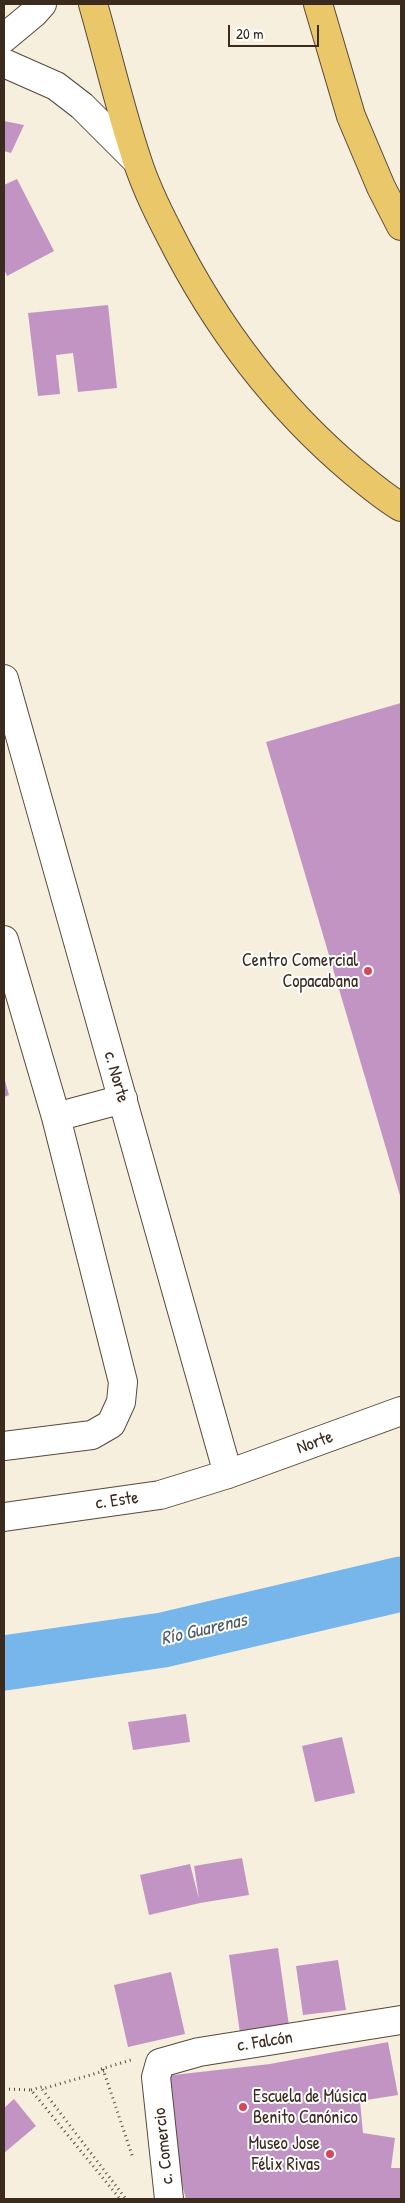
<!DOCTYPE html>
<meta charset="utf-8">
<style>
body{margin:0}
#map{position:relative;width:405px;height:2203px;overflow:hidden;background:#f6efde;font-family:"Patrick Hand",sans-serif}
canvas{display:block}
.frame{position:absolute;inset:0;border:5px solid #3b2a1e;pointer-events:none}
.scale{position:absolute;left:228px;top:25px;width:91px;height:22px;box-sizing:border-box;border:2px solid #3b2a1e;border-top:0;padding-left:6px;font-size:15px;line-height:18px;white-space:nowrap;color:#3b2a1e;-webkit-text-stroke:4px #fff;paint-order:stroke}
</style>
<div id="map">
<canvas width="405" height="2203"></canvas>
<div class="frame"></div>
<div class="scale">20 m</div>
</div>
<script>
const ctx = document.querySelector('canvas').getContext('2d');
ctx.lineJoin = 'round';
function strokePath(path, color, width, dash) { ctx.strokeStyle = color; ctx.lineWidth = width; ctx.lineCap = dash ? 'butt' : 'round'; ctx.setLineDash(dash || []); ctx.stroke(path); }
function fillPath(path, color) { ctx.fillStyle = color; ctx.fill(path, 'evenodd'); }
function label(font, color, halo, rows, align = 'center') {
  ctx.font = font + ' "Patrick Hand",sans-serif'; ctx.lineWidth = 4; ctx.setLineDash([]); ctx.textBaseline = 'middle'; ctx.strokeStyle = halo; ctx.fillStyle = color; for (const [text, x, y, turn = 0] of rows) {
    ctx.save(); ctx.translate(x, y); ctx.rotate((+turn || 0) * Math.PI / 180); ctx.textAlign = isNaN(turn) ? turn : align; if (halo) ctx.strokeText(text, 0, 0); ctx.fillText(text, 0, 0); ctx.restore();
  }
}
const river = new Path2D(`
 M4,1663L163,1640L401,1584`);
const building = new Path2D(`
 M4,121L24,125L11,153L4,151Z
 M17,179L54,251L7,276L4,269V185Z
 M108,305L117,388L78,392L73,353L56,355L60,394L38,396L28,313Z
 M401,703V1199L266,742Z
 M4,1077L9,1095L4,1097Z
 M186,1714L190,1742L133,1750L128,1722Z
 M342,1737L355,1793L315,1802L302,1746Z
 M242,1858L249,1895L200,1903L149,1915L140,1875L190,1864L199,1899L194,1866Z
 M278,1948L289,2026L240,2033L229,1955Z
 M338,1960L346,2010L303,2015L296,1966Z
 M171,1972L185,2034L128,2047L114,1985Z
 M388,2042L398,2095L360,2101L363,2133L395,2138L391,2168H401V2199H186L177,2166L165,2076L270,2064Z
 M14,2099L36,2126L4,2153V2108Z`);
const path = new Path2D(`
 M101,2069L131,2060
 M103,2069L133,2158
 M104,2071L42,2089L126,2199
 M4,2089L31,2090L120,2199
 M31,2090L45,2086`);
const minor = new Path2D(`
 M4,38L34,13L42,4
 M4,63L56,86L82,106L137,161
 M4,679L228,1474
 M4,940L56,1117L123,1382L121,1402L111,1424L92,1435L4,1446
 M56,1117L123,1099
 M4,1517L160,1495L228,1474L401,1411
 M169,2199L156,2077L160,2063L199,2052L401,2020`);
const major = new Path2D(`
 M93,4C108,56 120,109 137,160C145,185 157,210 169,233C214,323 276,406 353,471C369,484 384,497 401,507
 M318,4L351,116L381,187L401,226`);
const markers = [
 [368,971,5,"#d1495b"],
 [243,2107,5,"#d1495b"],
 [330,2154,5,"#d1495b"]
];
const poiNames = [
 ["Centro Comercial",358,961],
 ["Copacabana",358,982],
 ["Escuela de Música",253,2097,"left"],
 ["Benito Canónico",253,2118,"left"],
 ["Museo Jose",320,2144],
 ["Félix Rivas",320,2165]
];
const streetNames = [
 ["c. Norte",116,1077,74],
 ["Norte",315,1443,-20],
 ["c. Este",117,1501,-8],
 ["c. Falcón",265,2042,-9],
 ["c. Comercio",164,2146,-96]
];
const waterNames = [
 ["Río Guarenas",204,1630,-13]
];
strokePath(river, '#77b6eb', 55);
fillPath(building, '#c294c3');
strokePath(minor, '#57483b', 30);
strokePath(major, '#57483b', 30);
strokePath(path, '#57483b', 3, [1, 4]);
strokePath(minor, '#fff', 28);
strokePath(major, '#eac769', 28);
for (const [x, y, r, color] of markers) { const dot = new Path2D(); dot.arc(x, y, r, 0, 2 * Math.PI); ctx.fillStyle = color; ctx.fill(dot); strokePath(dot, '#fff', 2); }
label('18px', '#3b2a1e', '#fff', poiNames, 'right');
label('18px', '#3b2a1e', '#fff', streetNames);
label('italic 19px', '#505b66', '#fff', waterNames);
</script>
